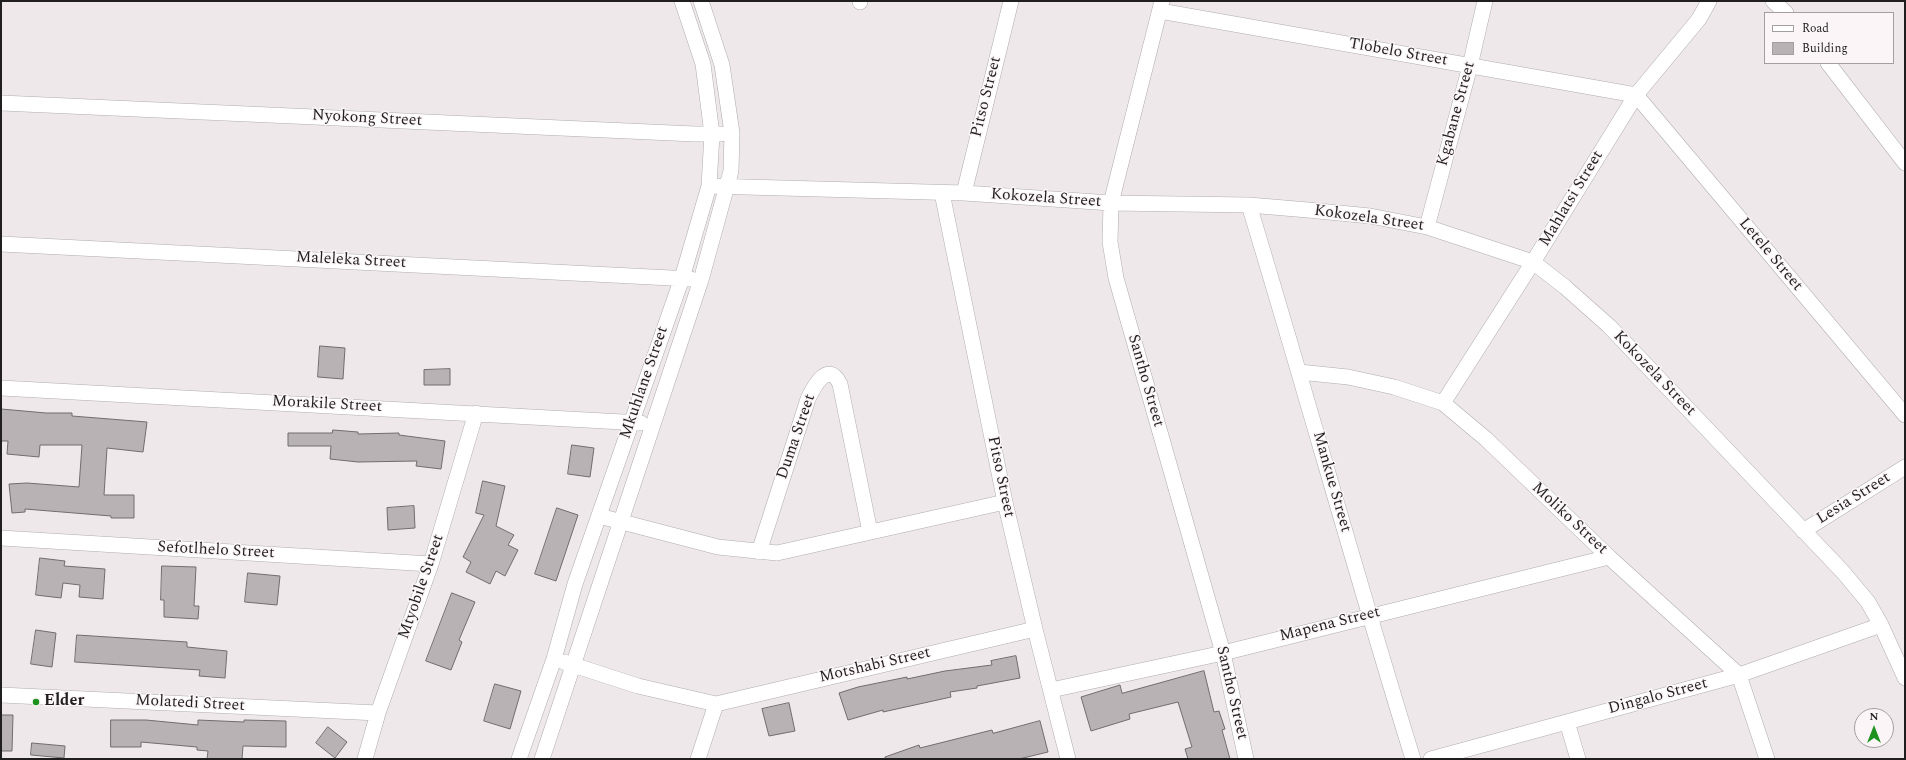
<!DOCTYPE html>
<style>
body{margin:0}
#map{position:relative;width:1906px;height:760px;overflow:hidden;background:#eee8ea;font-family:Spectral,serif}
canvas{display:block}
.frame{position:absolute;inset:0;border:2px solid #201e1f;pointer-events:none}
.legend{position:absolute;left:1764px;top:12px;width:130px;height:52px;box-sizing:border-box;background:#fbf5f8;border:1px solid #a39fa1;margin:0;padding:5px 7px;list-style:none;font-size:12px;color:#201e1f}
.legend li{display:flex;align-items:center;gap:8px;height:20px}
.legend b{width:20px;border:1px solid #a39fa1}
.north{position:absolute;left:1854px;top:708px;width:40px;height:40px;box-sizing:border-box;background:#fbf5f8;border:1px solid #a39fa1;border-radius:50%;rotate:0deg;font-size:11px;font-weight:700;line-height:16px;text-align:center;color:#201e1f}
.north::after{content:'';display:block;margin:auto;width:14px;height:18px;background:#1d921e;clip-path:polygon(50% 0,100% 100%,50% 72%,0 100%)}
</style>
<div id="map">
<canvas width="1906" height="760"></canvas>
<div class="frame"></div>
<ul class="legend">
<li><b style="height:5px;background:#fff"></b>Road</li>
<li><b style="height:11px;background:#b8b2b4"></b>Building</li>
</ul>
<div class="north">N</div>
</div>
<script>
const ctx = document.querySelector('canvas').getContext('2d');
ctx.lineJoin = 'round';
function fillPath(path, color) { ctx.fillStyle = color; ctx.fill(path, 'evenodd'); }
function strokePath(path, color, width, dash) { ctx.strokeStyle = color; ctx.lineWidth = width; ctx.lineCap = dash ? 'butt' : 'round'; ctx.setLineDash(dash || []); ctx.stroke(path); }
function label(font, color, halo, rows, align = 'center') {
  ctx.font = font + ' Spectral,serif'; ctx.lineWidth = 3; ctx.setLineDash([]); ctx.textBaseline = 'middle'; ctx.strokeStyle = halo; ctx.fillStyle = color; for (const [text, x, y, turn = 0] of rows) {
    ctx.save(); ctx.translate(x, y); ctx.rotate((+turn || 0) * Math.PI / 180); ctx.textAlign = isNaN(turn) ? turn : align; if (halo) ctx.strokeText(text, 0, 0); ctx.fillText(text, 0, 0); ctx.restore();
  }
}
const building = new Path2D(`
 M320,346L345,348L343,379L318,377Z
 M450,369V385H424V370Z
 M1,409L46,413H72V416L147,422L143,452L107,448L104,495H134V518H111V516L25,509V512L12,513L9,484L27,483L79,487L82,445H40L39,457L7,454L8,441H1Z
 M333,430L358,432V434L399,433V435L445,441L441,469L416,466L417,461L358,462L330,459L331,446H288V433H332Z
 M572,445L594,448L590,477L568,474Z
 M483,481L505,486L496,526L514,535L508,545L518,550L505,576L496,571L490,584L466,572L471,562L463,557L484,515L476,513Z
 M414,506L415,528L388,530L387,508Z
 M557,508L578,515L556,581L535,574Z
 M40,558L65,561L64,566L105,569L103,599L79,597L80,585L63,583L61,598L36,595Z
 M162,566L196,567L194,606H199L198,619L164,617V600H161Z
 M248,573L280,576L277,605L245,602Z
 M452,593L475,602L459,640L462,642L451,670L426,661Z
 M36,630L56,633L52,667L31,664Z
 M77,635L187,642V647L227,651L225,678L199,676L200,670L75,662Z
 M1016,656L1020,678L977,686V688L950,692L951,697L883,712V710L848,720L839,693L858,687L907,677V679L945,671L992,665L991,661Z
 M1204,671L1214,712L1219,711L1225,729L1222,730L1230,759H1188L1185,749L1192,747L1178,702L1129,714L1130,719L1091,731L1081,697L1120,685L1122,693Z
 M495,684L521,691L510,729L484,721Z
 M789,703L795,731L769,736L762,709Z
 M1,715H13L12,751H1Z
 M111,720H146L198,725V720L244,722V720L286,721V747L243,746L242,759H207L208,751L197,750V747L141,742V747H111Z
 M1040,721L1048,752L1019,759H885V757L919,745L920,748L992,730L993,733Z
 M328,727L347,742L335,758L316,743Z
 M32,743L65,746L64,758L31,755Z`);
const minor = new Path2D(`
 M1162,1L1111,203L1110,242L1116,278L1223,653L1246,759
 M1773,1L1786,13
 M860,2V1
 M1160,11L1636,95
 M1828,63L1905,163
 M1636,95L1905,415
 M1,103L695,134H721
 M709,186L964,193L1111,203L1249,205L1308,210L1370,216L1427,227L1533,262L1565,287L1609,326L1843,572L1868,602L1881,625L1905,678
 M942,193L1005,502L1035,629L1068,759
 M964,193L1011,1
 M1249,205C1305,389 1356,575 1413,759
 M1427,227L1470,66L1485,1
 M1,244L691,279
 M1299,372L1348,377L1394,387L1443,403L1486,439L1609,557L1739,675L1767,759
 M1,388L641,423
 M1443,403L1533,262L1636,95L1699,19L1709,1
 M599,516L718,547L777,553L1005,502
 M1803,531L1905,467
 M1,538L431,564
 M759,552L808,399C814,386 828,360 840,384L870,532
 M564,662L638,686L716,704L1035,629
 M1051,690L1223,653L1609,557
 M1,695L378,713
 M1567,722L1578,759
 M365,759L378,713L431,564L476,413
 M519,759L554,659L575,584L682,278L709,186L712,134L703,64L682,1
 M542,759L701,280L731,171L732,133L722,65L701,1
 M698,759L716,704
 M1431,759L1739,675L1881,625`);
const markers = [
 [36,702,4,"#1d921e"]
];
const streetNames = [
 ["Tlobelo Street",1398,53,10],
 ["Pitso Street",987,97,-76],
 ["Kgabane Street",1457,114,-75],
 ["Nyokong Street",367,119,3],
 ["Kokozela Street",1046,199,4],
 ["Mahlatsi Street",1572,199,-59],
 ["Kokozela Street",1369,219,8],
 ["Letele Street",1770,255,50],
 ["Maleleka Street",351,261,3],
 ["Kokozela Street",1654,374,46],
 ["Santho Street",1145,381,74],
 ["Mkuhlane Street",645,383,-71],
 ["Morakile Street",327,405,3],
 ["Duma Street",797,437,-71],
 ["Pitso Street",1000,477,78],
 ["Mankue Street",1331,482,74],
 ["Lesia Street",1854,499,-32],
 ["Moliko Street",1569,519,43],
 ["Sefotlhelo Street",216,551,3],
 ["Mtyobile Street",422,587,-71],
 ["Mapena Street",1330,625,-14],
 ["Motshabi Street",875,666,-13],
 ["Santho Street",1231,693,77],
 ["Dingalo Street",1658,697,-15],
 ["Molatedi Street",190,704,3]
];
const poiNames = [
 ["Elder",44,702]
];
fillPath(building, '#b8b2b4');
strokePath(building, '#716c6e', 1);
strokePath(minor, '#b1acae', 16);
strokePath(minor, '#fff', 15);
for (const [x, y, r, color] of markers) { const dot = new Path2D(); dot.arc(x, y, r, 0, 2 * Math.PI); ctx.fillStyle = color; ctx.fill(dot); strokePath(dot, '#fbf5f8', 1.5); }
label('16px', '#201e1f', '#fbf5f8', streetNames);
label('bold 16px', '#201e1f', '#fbf5f8', poiNames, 'left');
</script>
